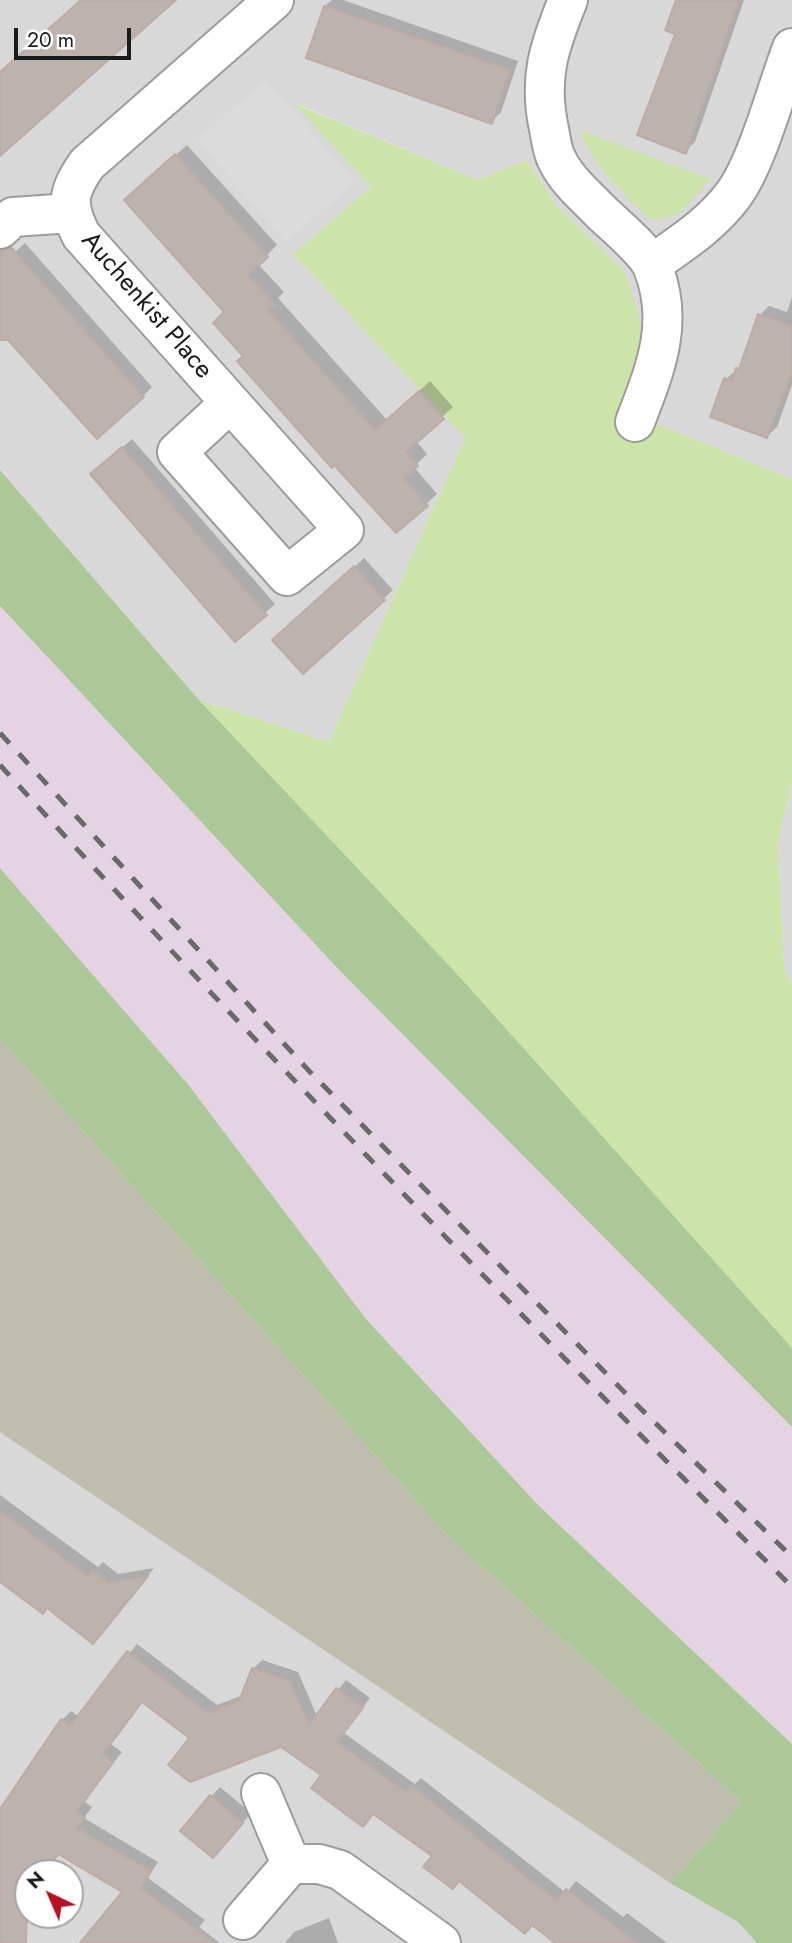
<!DOCTYPE html>
<style>
body{margin:0}
#map{position:relative;width:792px;height:1943px;overflow:hidden;background:#ece7e1;font-family:Jost,sans-serif}
canvas{display:block}
.north{position:absolute;left:14px;top:1859px;width:70px;height:70px;box-sizing:border-box;background:#fff;border:2px solid #a4a4a4;border-radius:50%;rotate:316deg;font-size:19px;font-weight:700;line-height:28px;text-align:center;color:#1b1b1b}
.north::after{content:'';display:block;margin:auto;width:24px;height:32px;background:#b61023;clip-path:polygon(50% 0,100% 100%,50% 72%,0 100%)}
.scale{position:absolute;left:14px;top:28px;width:117px;height:32px;box-sizing:border-box;border:4px solid #1b1b1b;border-top:0;padding-left:9px;font-size:21px;line-height:24px;white-space:nowrap;color:#1b1b1b;-webkit-text-stroke:5px #fff;paint-order:stroke}
</style>
<div id="map">
<canvas width="792" height="1943"></canvas>
<div class="north">N</div>
<div class="scale">20 m</div>
</div>
<script>
const ctx = document.querySelector('canvas').getContext('2d');
ctx.lineJoin = 'round';
function fillPath(path, color) { ctx.fillStyle = color; ctx.fill(path, 'evenodd'); }
function strokePath(path, color, width, dash) { ctx.strokeStyle = color; ctx.lineWidth = width; ctx.lineCap = dash ? 'butt' : 'round'; ctx.setLineDash(dash || []); ctx.stroke(path); }
function label(font, color, halo, rows, align = 'center') {
  ctx.font = font + ' Jost,sans-serif'; ctx.lineWidth = 5; ctx.setLineDash([]); ctx.textBaseline = 'middle'; ctx.strokeStyle = halo; ctx.fillStyle = color; for (const [text, x, y, turn = 0] of rows) {
    ctx.save(); ctx.translate(x, y); ctx.rotate((+turn || 0) * Math.PI / 180); ctx.textAlign = isNaN(turn) ? turn : align; if (halo) ctx.strokeText(text, 0, 0); ctx.fillText(text, 0, 0); ctx.restore();
  }
}
const residential = new Path2D(`
 M0,0H792V479L624,411V271L559,208L526,160L478,180L297,104L371,187L293,254L465,438L329,742L199,700L0,470Z
 M792,780V985L784,969L778,844Z
 M0,1039L447,1535L742,1802L670,1883L738,1922L757,1943H0ZM28,1873H70V1915H28Z`);
const industrial = new Path2D(`
 M0,606L341,972L792,1427V1744L538,1505L366,1319L187,1083L0,868Z`);
const construction = new Path2D(`
 M0,1039L447,1535L742,1802L670,1883L0,1432Z`);
const grass = new Path2D(`
 M295,104L478,180L526,160L559,208L624,271L639,315L643,356L625,411L792,479V780L778,844L784,968L792,985V1348L199,700L329,742L465,438L293,254L371,187Z
 M580,130L710,179C694,197 674,229 647,217C621,190 593,166 580,130Z`);
const forest = new Path2D(`
 M0,470L199,700L456,973L792,1348V1427L341,972L0,606Z
 M0,868L187,1083L366,1319L538,1505L792,1744V1943H757L738,1922L670,1883L742,1802L447,1535L0,1039Z`);
const parking = new Path2D(`
 M266,80L355,182L286,242L197,140Z`);
const shadow = new Path2D(`
 M332,0H343L518,61L501,112L491,122L325,6Z
 M677,0H744L695,142L685,151Z
 M187,145L277,245L258,264L284,292L278,298L387,420L430,381L453,407L416,441L427,454L414,467L437,494L426,504L246,356L226,312L137,189Z
 M25,243L152,387L143,396L0,328V265Z
 M792,297V385L777,427L767,436L726,379L742,365L760,315L769,306L787,312Z
 M132,439L275,604L235,640L102,465Z
 M364,558L393,590L383,599L284,630Z
 M0,1495L98,1567L103,1562L118,1574L154,1568L102,1632L0,1580Z
 M137,1644L217,1705L243,1695L253,1669L262,1660L298,1672L317,1716L346,1680L370,1698L344,1733L415,1784L421,1778L566,1893L576,1881L623,1917L627,1913L667,1943H558L375,1812L363,1825L323,1775L281,1745L191,1737L143,1701L111,1744L122,1752L84,1801L92,1807L84,1818L158,1862L148,1878L205,1920L199,1927L220,1943H83L125,1891L60,1853L46,1873H28V1898L0,1937V1848L62,1720L71,1711L79,1717Z
 M220,1787L251,1813L222,1847L211,1797Z
 M329,1918L338,1943H285L294,1932Z`);
const building = new Path2D(`
 M81,0H176L0,156V72Z
 M676,0H739L686,154L637,135L675,34L665,30Z
 M324,6L510,70L492,124L306,58Z
 M175,154L268,257L248,275L275,304L268,310L375,430L419,391L444,419L406,452L418,466L404,478L428,506L396,533L334,465L332,468L237,361L243,356L213,323L224,312L124,200Z
 M11,247L144,397L97,439L8,340H0V250Z
 M758,314L792,326V372L767,438L710,417L724,378L732,381L736,368L739,369Z
 M122,447L267,615L235,642L90,474Z
 M354,566L385,600L303,674L272,640Z
 M0,1511L88,1576L92,1570L108,1583L148,1576L93,1644L47,1608L43,1614L0,1582Z
 M127,1651L208,1713L239,1701L252,1668L290,1681L309,1725L336,1688L363,1708L337,1742L406,1792L411,1785L557,1901L566,1889L637,1943H555L532,1925L525,1934L459,1881L453,1889L423,1867L432,1856L373,1814L363,1827L336,1807L311,1788L321,1775L281,1747L190,1782L168,1765L189,1738L142,1702L103,1754L114,1761L77,1811L85,1817L77,1828L151,1871L141,1888L215,1943H80L122,1892L58,1854L44,1873H28L26,1943H0V1809L61,1719L70,1726Z
 M210,1795L243,1823L213,1858L180,1831Z`);
const minor = new Path2D(`
 M568,0C549,47 538,78 549,129C551,139 552,151 557,160C567,181 587,197 602,213C616,226 647,252 653,268C675,323 655,370 635,422
 M0,229L13,217L71,213
 M652,264C682,243 712,224 734,194C758,161 777,87 792,48
 M230,403L177,452L287,576L344,530L81,235C66,204 67,193 87,164L274,0
 M261,1793L291,1864
 M243,1920L291,1864H319L340,1870L441,1943`);
const rail = new Path2D(`
 M0,733L310,1072L637,1405L792,1557
 M0,765C256,1047 523,1318 792,1587`);
const streetNames = [
 ["Auchenkist Place",146,306,49]
];
fillPath(residential, '#d9d8d8');
fillPath(industrial, '#e4d3e3');
fillPath(construction, '#bfbdae');
fillPath(grass, '#cce3aa');
fillPath(forest, '#acc899');
fillPath(parking, '#dbdbdb');
fillPath(shadow, '#0003');
fillPath(building, '#bcb2ae');
strokePath(building, '#bcaca5', 2);
strokePath(minor, '#9c9c9c', 42);
strokePath(minor, '#fff', 38);
strokePath(rail, '#696969', 5, [14, 14]);
label('26px', '#1b1b1b', '#fff', streetNames);
</script>
